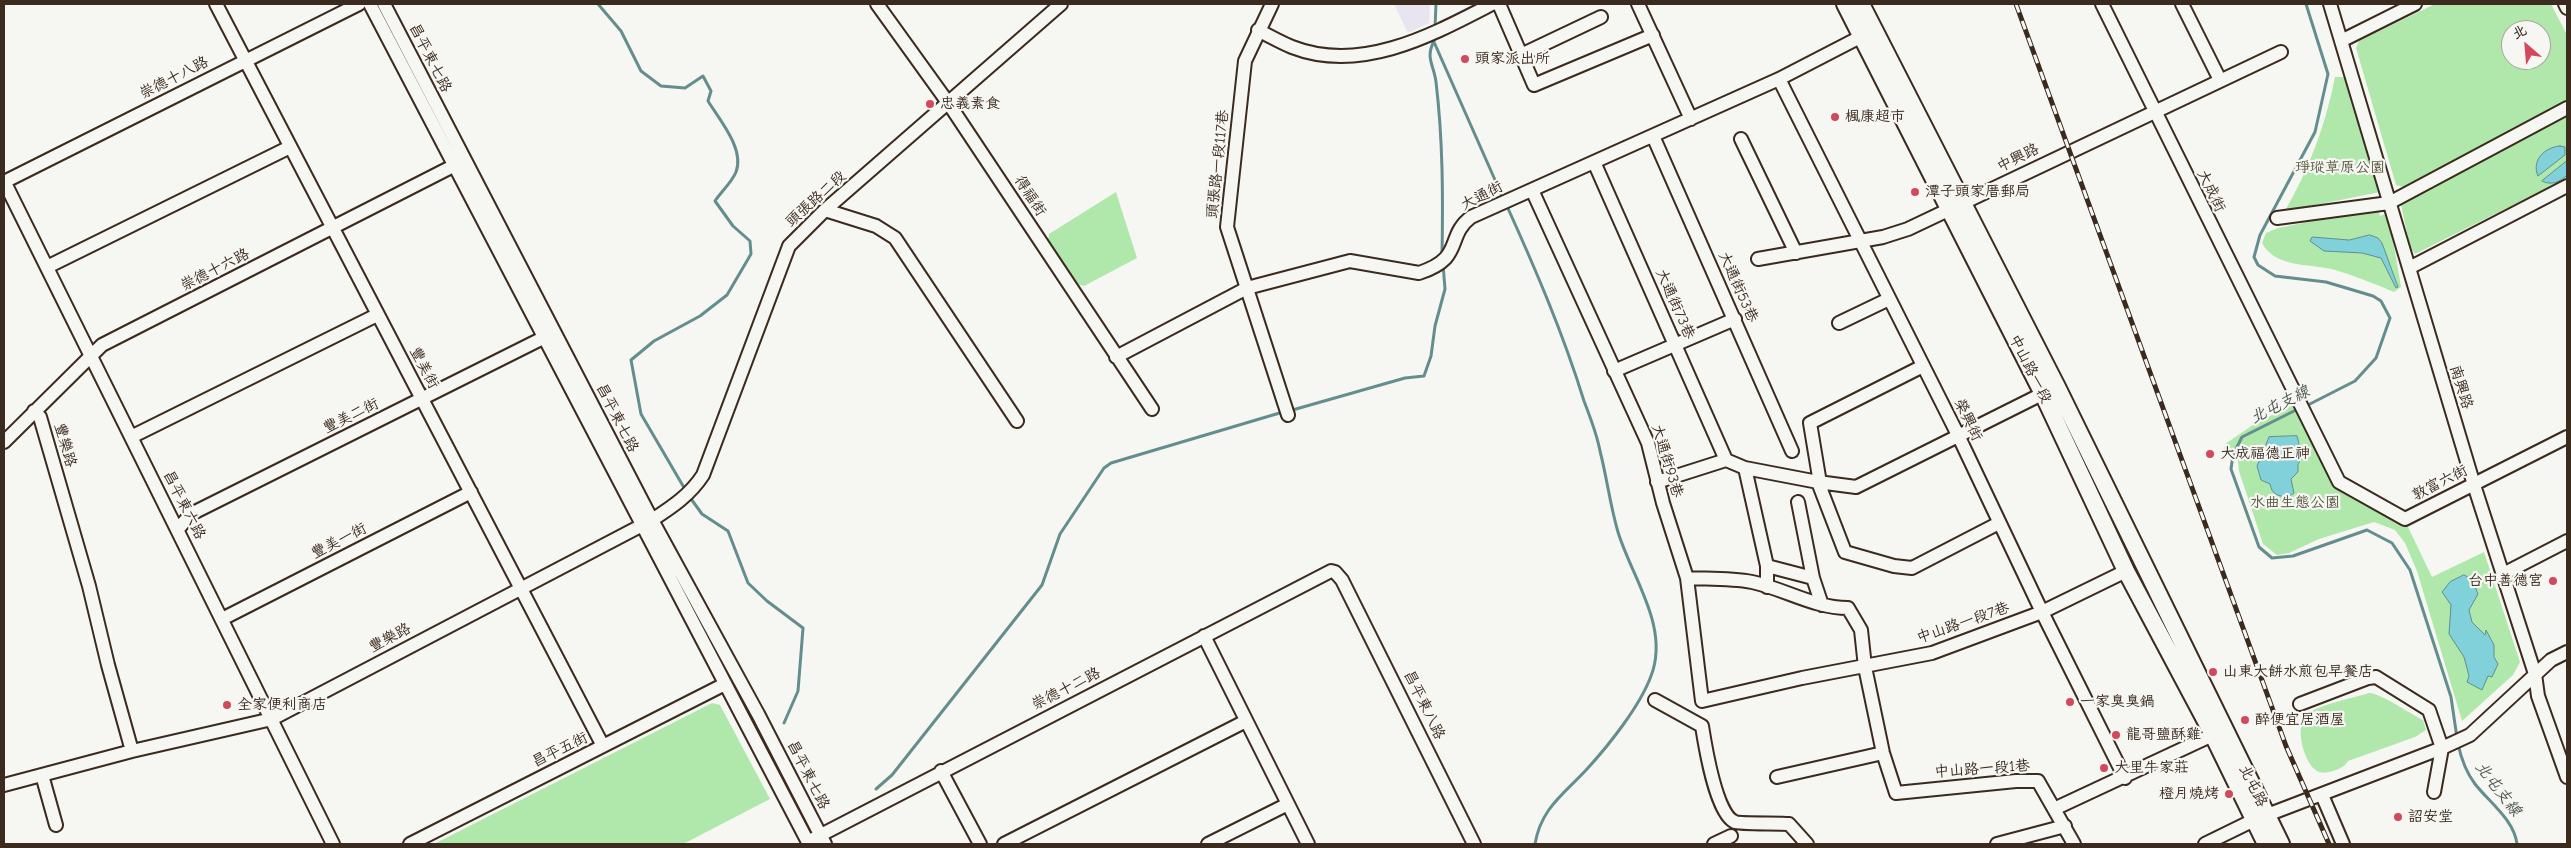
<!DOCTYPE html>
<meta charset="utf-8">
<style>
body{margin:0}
#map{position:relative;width:2571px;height:848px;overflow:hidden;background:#f6f6f2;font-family:"Comic Neue","LXGW WenKai TC",sans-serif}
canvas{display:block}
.frame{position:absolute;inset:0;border:5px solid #3b2a1e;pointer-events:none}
.north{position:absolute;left:2501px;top:20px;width:50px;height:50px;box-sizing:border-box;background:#f6f6f2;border:1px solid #aba49d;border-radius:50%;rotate:333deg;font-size:14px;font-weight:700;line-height:20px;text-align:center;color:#3b2a1e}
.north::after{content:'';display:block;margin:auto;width:18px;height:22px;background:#d1495b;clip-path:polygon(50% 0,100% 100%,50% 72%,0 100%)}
</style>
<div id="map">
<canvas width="2571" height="848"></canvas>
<div class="frame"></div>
<div class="north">北</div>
</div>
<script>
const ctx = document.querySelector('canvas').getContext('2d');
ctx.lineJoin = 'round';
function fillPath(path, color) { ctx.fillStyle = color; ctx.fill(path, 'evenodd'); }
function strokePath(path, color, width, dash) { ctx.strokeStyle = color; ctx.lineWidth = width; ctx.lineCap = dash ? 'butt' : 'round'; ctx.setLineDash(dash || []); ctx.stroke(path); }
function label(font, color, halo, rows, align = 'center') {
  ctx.font = font + ' "Comic Neue","LXGW WenKai TC",sans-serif'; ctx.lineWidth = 4.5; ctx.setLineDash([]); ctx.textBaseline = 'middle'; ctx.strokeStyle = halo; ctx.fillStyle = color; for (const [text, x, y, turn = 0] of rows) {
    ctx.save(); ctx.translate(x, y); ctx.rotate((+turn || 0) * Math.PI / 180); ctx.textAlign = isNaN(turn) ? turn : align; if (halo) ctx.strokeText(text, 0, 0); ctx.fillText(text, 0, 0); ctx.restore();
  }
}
const built = new Path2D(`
 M1394,4H1430L1429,23L1408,33Z`);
const green = new Path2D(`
 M2435,4H2551L2567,35V101L2403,187L2396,185L2356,48L2359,41ZM2511,30H2541V60H2511Z
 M2335,77H2345L2380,192L2285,211C2309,169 2326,124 2335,77Z
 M2567,115V178L2415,254L2410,247L2400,200Z
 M1116,192L1137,258L1084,286L1077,284L1048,241L1049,234Z
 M2378,208L2380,216L2385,214L2392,235L2401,287L2394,292C2375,284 2355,276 2335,270C2311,263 2276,269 2262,243L2266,233L2278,228Z
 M2295,403L2330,480L2408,527L2432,577L2484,552L2520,662L2513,675L2462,721L2417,571L2405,543L2395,530L2374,522L2319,539L2289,553L2277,555L2263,544L2239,471L2237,453L2223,454L2225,444L2253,425Z
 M2369,693C2378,692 2411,714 2423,720L2426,730L2415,737L2348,761C2345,766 2341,768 2336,770C2330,772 2323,774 2317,771C2304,764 2294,726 2306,715C2317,705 2353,698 2369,693Z
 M712,703L720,705L770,799L689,841L682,844H434Z`);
const water = new Path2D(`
 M2560,146L2565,147V155L2538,176C2531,160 2545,147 2560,146Z
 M2567,161V175C2560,182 2551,186 2542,181Z
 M2370,235L2378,238L2382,243L2398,287L2396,288L2381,258L2362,253L2324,251L2310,241L2312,237L2349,240Z
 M2297,436C2300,444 2299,451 2302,458L2298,464V472L2291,479L2294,493L2288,497C2278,496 2272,495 2270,484L2261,480L2257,466L2269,437Z
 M2464,575L2472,579L2478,594L2469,610L2472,622L2485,635L2486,630L2494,645V657L2498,664L2492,677L2488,676L2482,690L2467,682L2469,676L2464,657L2449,634L2451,605L2442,592L2450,582Z`);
const stream = new Path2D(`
 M598,4L621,31L641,71L661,86L685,88L703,76L711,91L708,101C719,119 745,149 736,172C732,182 721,192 715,201L733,226L750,241L751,254L727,295L700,316L654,341L631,360L641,414L686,491
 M2306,4L2328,74L2315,132L2260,235L2254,257L2258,265L2275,276L2326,282L2373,296L2381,301L2390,318L2376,358L2355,381L2306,406
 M1435,28L1436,4
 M1434,41C1425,58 1434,65 1436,82C1443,140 1443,197 1442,256
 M1434,42L1503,198
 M1506,204C1535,268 1563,333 1584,401C1590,417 1597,434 1600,451C1607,478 1610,505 1618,532C1632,578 1670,627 1651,676C1640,706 1609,745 1587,769C1564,794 1541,808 1535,844
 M2300,408L2242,437L2233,455L2231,469L2259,547L2272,558L2293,556L2367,530L2392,543L2410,570L2451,697L2457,738
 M1289,411L1405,378L1424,376L1431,356L1435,326L1445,289L1443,264
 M689,496L702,514L728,531L748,583L767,601L803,628L798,691L784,723
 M2458,744C2461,758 2466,772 2475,784C2490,803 2514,820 2517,844
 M876,789L892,775L1042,585L1060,534L1104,468L1111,463L1283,412`);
const minor = new Path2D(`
 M216,4L603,746
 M370,4L809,844
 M384,4L652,520L758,714L825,844
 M877,4L949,104L1152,409
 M1272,4L1245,61L1227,227L1288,415
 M1499,4L1534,85L1653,35
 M1638,4L1691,119
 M2102,4L2339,482L2405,519L2567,437
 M2182,4L2220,80
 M2330,4L2474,485L2535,674L2538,696L2567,777
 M2565,4L2567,8
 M1258,30C1269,36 1280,42 1292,47C1361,74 1432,35 1492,4
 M2341,41L2415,4
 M1521,55L1601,17
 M1779,79L1958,435L2042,612L2125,778
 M1653,136L1792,451
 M1741,139L1796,253
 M1594,162L1726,460
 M4,181L333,844
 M4,182L359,4
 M1532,190L1648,443L1663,503L1687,578L1702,701L1802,678L1932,653L2042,612L2126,571
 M825,210L876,226L895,238L1017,421
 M2277,218L2389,203L2567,108
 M1758,259L1883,237L1908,229L2281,52
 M47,267L290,147
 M2409,268L2567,186
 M1839,323L1889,299
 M1116,357L1247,288L1350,261L1419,273C1465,258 1445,237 1471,217L1779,79L1868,33
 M1614,371L1735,319
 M34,411L40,417L89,586L108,665L132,751
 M131,437L377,315
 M4,442L102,345L463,161
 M1726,460L1745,468L1818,482L1856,487L2050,390
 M1745,468L1767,566V587
 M1657,482L1726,460
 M1818,482L1845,552L1894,566L1912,568L1999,523
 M1820,483L1810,423L1923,366
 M1798,502L1813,578L1822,605
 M178,529L191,514L543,338
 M1767,566L1813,578
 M2503,574L2567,541
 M1687,578C1708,579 1731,578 1752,582C1785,589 1814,608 1848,608L1861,630L1865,667L1883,753L1896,793L2016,781H2038L2074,844
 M222,619L471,492
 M1204,636L1308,844
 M1655,700L1702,726C1705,745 1716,815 1735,822C1740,824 1780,823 1789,824L1807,844
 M2300,704L2368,678L2376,677L2429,710L2442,748
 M941,771L980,844
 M42,775L56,825
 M1777,777L1883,753
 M4,785L132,751L272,719L652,520C672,507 690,495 703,475L789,246L825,210L1061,4
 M2434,792L2442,748
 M2322,795L2343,844
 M2054,809L2221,731
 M813,839L1331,571L1335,572L1342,580L1474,844
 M410,844L725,684
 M1004,844L1246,721
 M1208,844L1288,804
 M1714,844L1731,836
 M1997,844L2065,826
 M2205,844L2254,820L2442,748L2470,735L2551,660L2567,652`);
const major = new Path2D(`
 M1845,4L2043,394L2126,571L2209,727L2266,844
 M1861,4L2057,387L2281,844`);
const rail = new Path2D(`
 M2016,4L2286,746L2329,844`);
const markers = [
 [1465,59,5,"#d1495b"],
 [930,104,5,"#d1495b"],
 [1835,117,5,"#d1495b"],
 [1915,192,5,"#d1495b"],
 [2210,454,5,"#d1495b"],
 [2553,581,5,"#d1495b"],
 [2213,672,5,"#d1495b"],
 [2070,702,5,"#d1495b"],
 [227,705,5,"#d1495b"],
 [2245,720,5,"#d1495b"],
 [2116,735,5,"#d1495b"],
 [2104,768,5,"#d1495b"],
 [2229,794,5,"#d1495b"],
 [2398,817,5,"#d1495b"]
];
const streetNames = [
 ["昌平東七路",430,58,63],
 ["崇德十八路",174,78,-27],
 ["中興路",2018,158,-26],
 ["頭張路一段117巷",1218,164,-84],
 ["大成街",2211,191,64],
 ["得福街",1030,196,57],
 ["大通街",1482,196,-27],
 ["頭張路二段",816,199,-42],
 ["崇德十六路",215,270,-27],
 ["大通街53巷",1738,287,66],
 ["大通街73巷",1675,304,66],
 ["豐美街",424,368,62],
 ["中山路一段",2030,369,63],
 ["南興路",2461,387,73],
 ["豐美二街",351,416,-26],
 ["昌平東七路",617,418,63],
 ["榮興街",1968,420,64],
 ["豐樂路",65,445,74],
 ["大通街93巷",1667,461,73],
 ["敦富六街",2440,483,-27],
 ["昌平東六路",184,505,63],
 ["豐美一街",339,541,-27],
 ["中山路一段7巷",1963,623,-19],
 ["豐樂路",390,638,-28],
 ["崇德十二路",1066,689,-27],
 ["昌平東八路",1424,705,64],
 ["昌平五街",560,750,-26],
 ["中山路一段1巷",1982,769,-4],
 ["昌平東七路",808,775,63],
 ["北屯路",2253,786,64]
];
const poiNames = [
 ["頭家派出所",1475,59],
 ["忠義素食",940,104],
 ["楓康超市",1845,117],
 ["潭子頭家厝郵局",1925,192],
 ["大成福德正神",2220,454],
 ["台中善德宮",2543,581,"right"],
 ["山東大餅水煎包早餐店",2223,672],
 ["一家臭臭鍋",2080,702],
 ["全家便利商店",237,705],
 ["醉便宜居酒屋",2255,720],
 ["龍哥鹽酥雞",2126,735],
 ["大里牛家莊",2114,768],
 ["橙月燒烤",2219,794,"right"],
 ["詔安堂",2408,817]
];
const parkNames = [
 ["琤瑽草原公園",2340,168],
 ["水曲生態公園",2295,503]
];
const waterNames = [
 ["北屯支線",2280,405,-27],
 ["北屯支線",2498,789,52]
];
fillPath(built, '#e8e5f1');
fillPath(green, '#b0e8ac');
fillPath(water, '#80d1d9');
strokePath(water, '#648e8e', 1);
strokePath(stream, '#648e8e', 3);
strokePath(minor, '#3b2a1e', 16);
strokePath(major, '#3b2a1e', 20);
strokePath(minor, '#f6f6f2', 12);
strokePath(major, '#f6f6f2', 16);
strokePath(rail, '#3b2a1e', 5);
strokePath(rail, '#f6f6f2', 3, [9]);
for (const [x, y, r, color] of markers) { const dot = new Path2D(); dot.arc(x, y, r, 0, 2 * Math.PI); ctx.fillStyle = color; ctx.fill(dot); strokePath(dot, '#f6f6f2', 2); }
label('15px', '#3b2a1e', '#f6f6f2', streetNames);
label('15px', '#3b2a1e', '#f6f6f2', poiNames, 'left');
label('15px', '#585a42', '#f6f6f2', parkNames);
label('italic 16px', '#4c544d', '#f6f6f2', waterNames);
</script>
